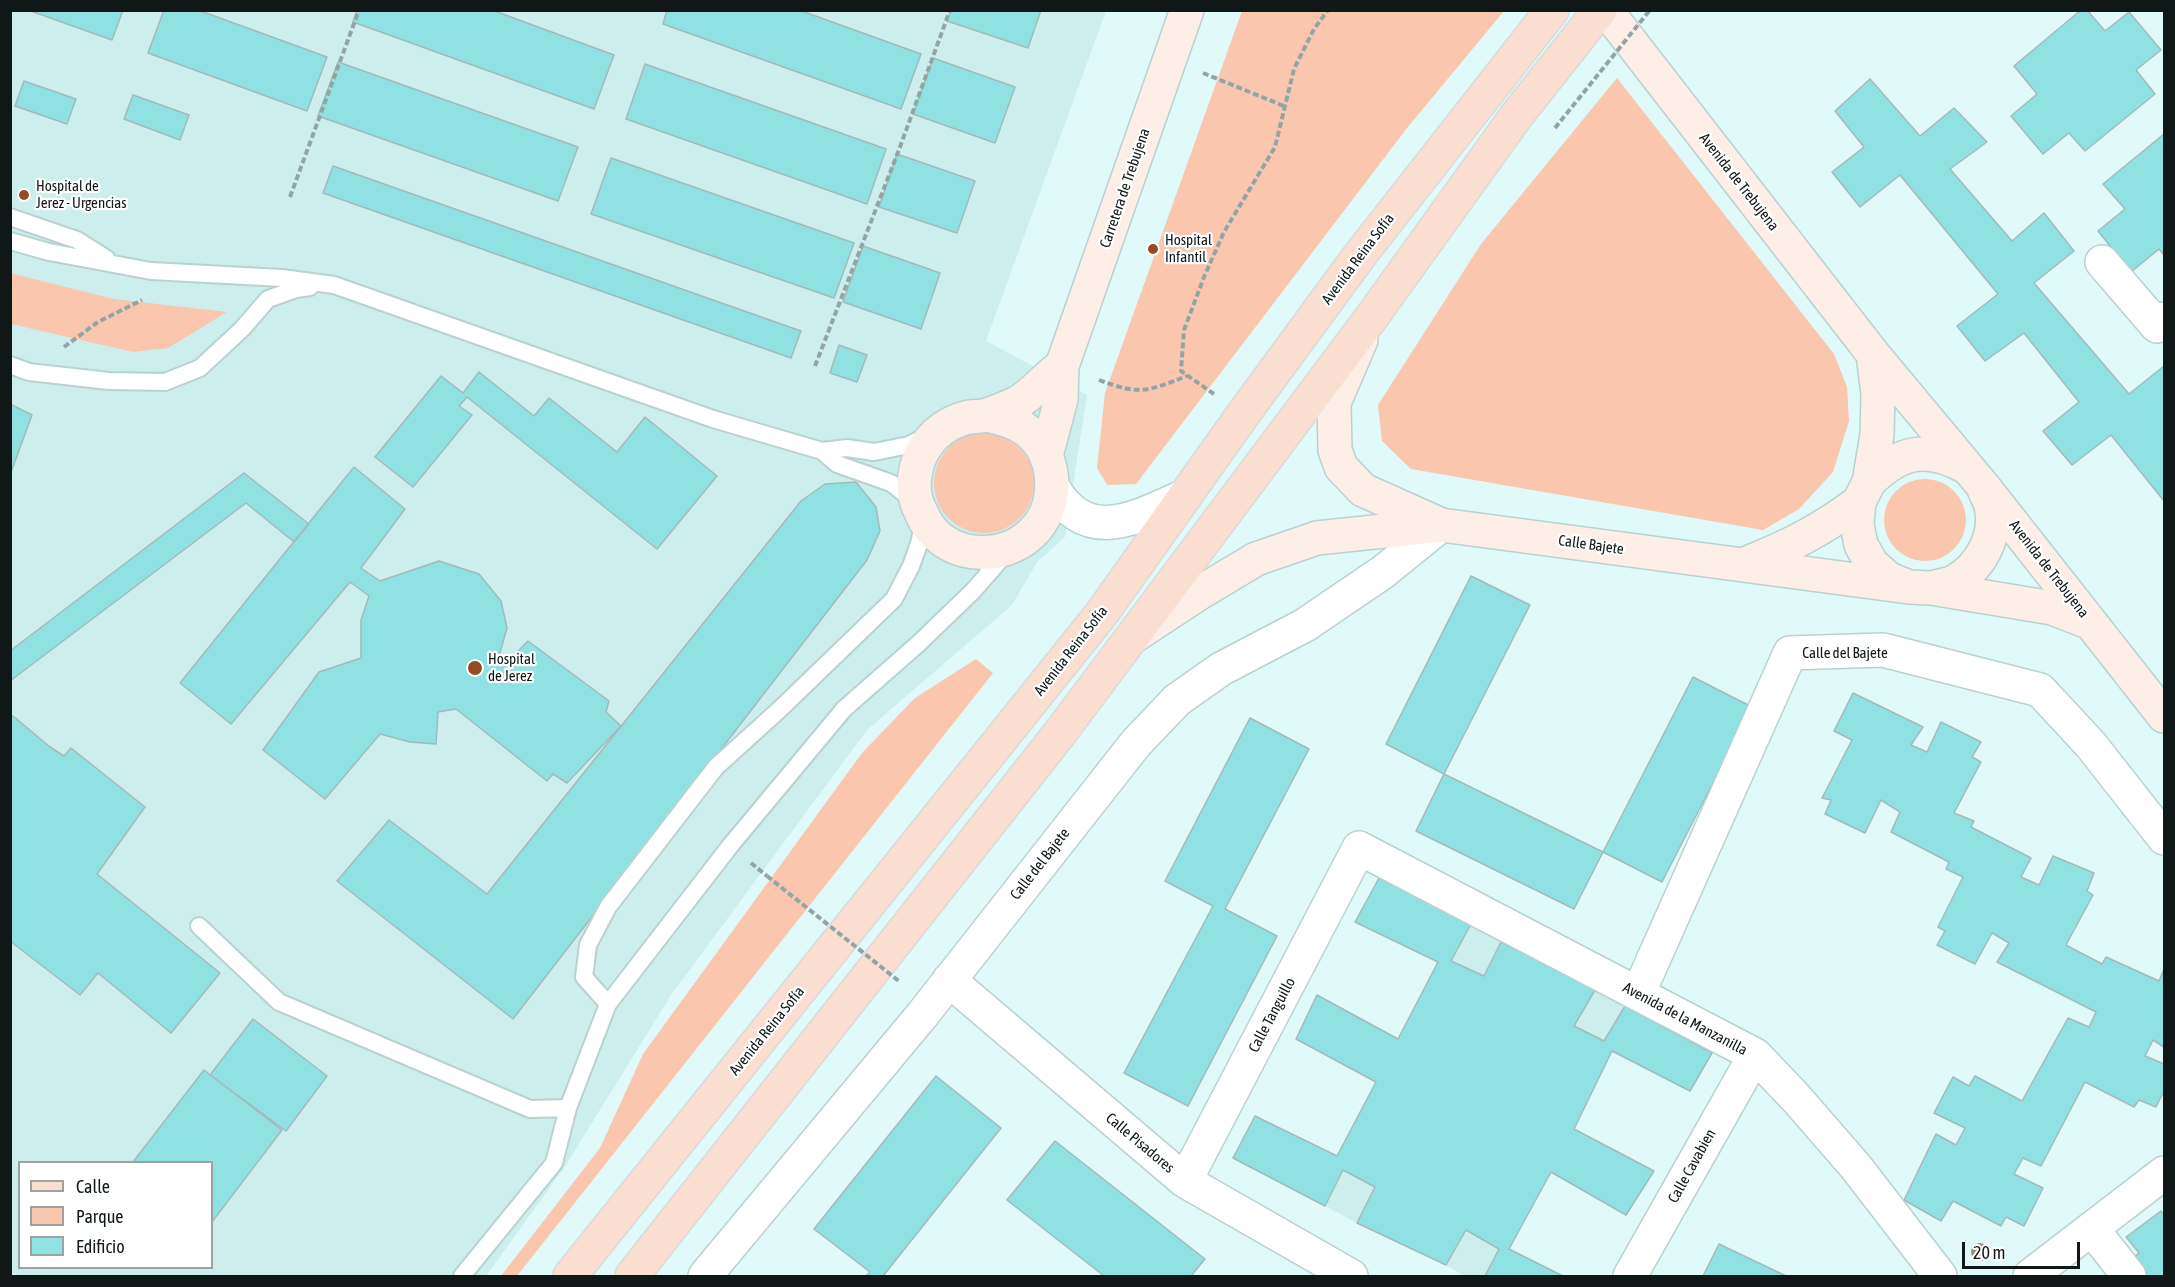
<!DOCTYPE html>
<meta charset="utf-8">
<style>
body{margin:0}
#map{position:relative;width:2175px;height:1287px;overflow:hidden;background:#e0f9f9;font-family:"Asap Condensed",sans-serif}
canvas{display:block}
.frame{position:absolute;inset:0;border:12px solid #0f1717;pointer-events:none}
.legend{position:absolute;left:18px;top:1161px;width:195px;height:108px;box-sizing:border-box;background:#fff;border:2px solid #9fa2a2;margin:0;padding:8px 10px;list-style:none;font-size:18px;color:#0f1717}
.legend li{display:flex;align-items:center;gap:12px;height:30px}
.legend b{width:30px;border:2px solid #9fa2a2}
.scale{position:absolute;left:1962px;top:1242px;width:118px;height:27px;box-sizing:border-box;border:3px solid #0f1717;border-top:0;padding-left:8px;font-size:18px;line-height:21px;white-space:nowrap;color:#0f1717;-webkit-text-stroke:4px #fff;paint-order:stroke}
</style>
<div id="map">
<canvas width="2175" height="1287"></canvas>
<div class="frame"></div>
<ul class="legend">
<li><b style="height:8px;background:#faded0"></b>Calle</li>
<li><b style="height:16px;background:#fac6ae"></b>Parque</li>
<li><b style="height:16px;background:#8fe2e1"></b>Edificio</li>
</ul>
<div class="scale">20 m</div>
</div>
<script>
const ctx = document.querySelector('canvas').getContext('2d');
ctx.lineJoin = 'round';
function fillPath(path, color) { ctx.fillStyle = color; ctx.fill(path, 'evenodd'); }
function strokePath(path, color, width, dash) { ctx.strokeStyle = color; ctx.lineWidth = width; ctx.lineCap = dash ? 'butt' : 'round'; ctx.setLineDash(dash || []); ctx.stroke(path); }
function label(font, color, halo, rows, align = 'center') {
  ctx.font = font + ' "Asap Condensed",sans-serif'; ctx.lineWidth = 4.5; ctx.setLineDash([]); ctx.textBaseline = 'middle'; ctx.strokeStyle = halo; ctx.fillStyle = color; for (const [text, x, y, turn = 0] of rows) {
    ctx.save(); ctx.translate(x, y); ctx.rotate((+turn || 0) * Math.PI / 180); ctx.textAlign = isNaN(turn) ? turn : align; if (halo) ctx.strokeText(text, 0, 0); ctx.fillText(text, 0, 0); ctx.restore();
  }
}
const built = new Path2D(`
 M10,11H1106L986,341L1087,395L1065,537L1037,562L1012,605L867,730L671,995L564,1168L486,1276H11ZM20,1162H212V1268H20Z
 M1471,924L1501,942L1484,976L1451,961Z
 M1595,990L1625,1006L1604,1041L1574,1026Z
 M1343,1170L1375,1187L1357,1223L1325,1206Z
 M1466,1230L1499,1249L1485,1276H1464L1446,1265Z`);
const green = new Path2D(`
 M1242,11H1504L1407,128L1136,484L1107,485L1097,468L1105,393Z
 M1617,78L1834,354L1847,387L1849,421L1833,472L1799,509L1763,530L1411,469L1382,441L1378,405L1481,244Z
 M10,273L114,299L227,312L168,348L133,352L11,324Z
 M934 483a50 50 0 1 1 100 0a50 50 0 1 1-100 0Z
 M1884 520a41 41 0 1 1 82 0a41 41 0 1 1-82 0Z
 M976,659L993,673L517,1276H501L600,1148L643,1054L862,753L915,698Z`);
const building = new Path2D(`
 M28,10H123L112,40Z
 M164,10H198L327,57L307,111L148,53Z
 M357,10H492L614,55L594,109L353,22Z
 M667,10H799L921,54L901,109L663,24Z
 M951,10H1041L1028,48L947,21Z
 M2081,10H2087L2105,31L2129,12L2161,50L2136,70L2155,94L2085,151L2069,133L2043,154L2011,116L2037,94L2014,66Z
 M933,58L1015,87L995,143L913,114Z
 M338,62L578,147L558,201L318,116Z
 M645,64L886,149L867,204L626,119Z
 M1870,79L1920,136L1954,108L1987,142L1950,169L2012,241L2044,213L2074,251L2034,283L2129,394L2164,366V501L2111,435L2072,465L2043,431L2079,402L2024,333L1985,361L1957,326L1998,294L1900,175L1860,207L1832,172L1864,147L1835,111Z
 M24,81L76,99L67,124L15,106Z
 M133,95L189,115L180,140L124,119Z
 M2164,134V255L2159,249L2131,272L2098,231L2125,209L2103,184Z
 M897,154L975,181L957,233L879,207Z
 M611,158L854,243L834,298L591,214Z
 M333,166L801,331L791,358L323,193Z
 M863,246L940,273L921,329L843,302Z
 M839,345L867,355L857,382L830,373Z
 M479,372L534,416L549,398L617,452L645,417L717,476L657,549L467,397L459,406L472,415L413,487L375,457L441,376L463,393Z
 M10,404L32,415L10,475Z
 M354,467L405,509L361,568L380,581L439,561L479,574L501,601L507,628L498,660L506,663L528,641L609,701L606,712L621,726L567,783L553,774L547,781L456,709L438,712L436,744L410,742L380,734L325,799L263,750L319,672L361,658V620L369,596L350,582L231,724L180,683Z
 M244,473L309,524L294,542L246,503L10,681V651Z
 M856,482L876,507L880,531L867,560L513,1019L337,881L389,820L487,894L801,501L825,484Z
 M1471,576L1530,605L1444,774L1386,744Z
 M1693,677L1752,707L1662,882L1603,852Z
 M1853,693L1923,727L1911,745L1927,752L1941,722L1981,742L1972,757L1981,762L1954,813L1974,821L1971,827L2031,858L2021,877L2039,885L2053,856L2094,873L2087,891L2093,895L2066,945L2102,964L2106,957L2159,981L2164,969V1047L2153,1040L2145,1056L2164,1064V1091L2156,1107L2139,1100L2134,1107L2085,1082L2041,1166L2023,1158L2014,1174L2043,1188L2024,1226L2006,1217L2001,1226L1953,1201L1941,1221L1904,1200L1936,1134L1956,1145L1965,1128L1934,1113L1953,1077L1969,1086L1975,1076L2022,1101L2068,1018L2089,1027L2096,1012L1997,962L2009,943L1992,933L1975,964L1937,945L1945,931L1938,927L1963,877L1946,869L1949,862L1891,832L1900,812L1881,800L1865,833L1825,814L1831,800L1822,798L1852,740L1834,731Z
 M13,716L50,747L64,756L71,748L145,807L97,874L220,973L171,1033L98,973L80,995L10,941V719Z
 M1250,718L1309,749L1225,909L1277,936L1188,1106L1124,1073L1213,906L1165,881Z
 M1444,774L1603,852L1574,909L1416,831Z
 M1379,878L1471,924L1451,961L1484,976L1501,942L1595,990L1574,1026L1604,1041L1625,1006L1712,1053L1690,1091L1612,1051L1574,1129L1654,1171L1626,1215L1551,1172L1509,1249L1563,1276H1485L1499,1249L1466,1230L1446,1265L1357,1223L1375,1187L1343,1170L1325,1206L1233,1158L1255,1116L1337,1156L1376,1082L1296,1039L1317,995L1398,1039L1438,962L1355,922Z
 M253,1019L327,1076L286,1131L210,1075Z
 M204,1070L282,1130L212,1222V1162H133Z
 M936,1076L1001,1128L883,1276H866L870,1272L814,1229Z
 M1055,1141L1205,1259L1191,1276H1104L1007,1200Z
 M2161,1211L2164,1216V1276H2138L2127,1262L2139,1253L2126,1237Z
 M1719,1244L1786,1276H1703Z`);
const path = new Path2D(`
 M1203,73L1284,106
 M290,197L359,10
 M64,347L98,322L142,300
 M815,366L900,147L950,10
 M1099,380C1141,396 1147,391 1187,376
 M1214,394L1181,371L1184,330L1204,277L1224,232L1275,147L1294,69L1314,29L1328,10
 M751,863L767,876`);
const lane = new Path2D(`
 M10,217L77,240L107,259
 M10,241L49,252L151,271L282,278L334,285L713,419L822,451L847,448L874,452L909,445L927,436
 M10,365L29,372L109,381L165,382L200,368L242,329L268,299L296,289L310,287
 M822,451L837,464L891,483L915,502
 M199,926L279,1002L530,1109L568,1108
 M608,1004L584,977L588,945L608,907L716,767L780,709L894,599L911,566L919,544L924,521
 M462,1276L554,1163L568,1108L608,1004L730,846L844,709L918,644L973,591L1008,551`);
const street = new Path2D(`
 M2102,262L2157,326L2164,319
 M1052,486C1087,547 1135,518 1185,496
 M949,980L1185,1181L1351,1276
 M1638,994L1790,653L1883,650L2040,690L2091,745L2164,838
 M1185,1181L1359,848L1755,1055L1796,1098L1856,1167L1940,1276
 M2092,1229L2129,1276
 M705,1276L923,1014L1136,743L1177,700L1221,669L1305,625L1383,572L1441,525
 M1630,1276L1755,1055
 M2030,1276L2164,1173`);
const secondary = new Path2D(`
 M1606,10L1873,354L1983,486L2164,716
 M1361,340L1334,403L1335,450L1341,467L1363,490L1439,524
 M1873,354L1878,394L1877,435L1869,482L1859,502L1857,524L1861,545L1872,564L1889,579L1909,587L1931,588L2052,608L2091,623
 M987,415C1002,418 1017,422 1029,432C1058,457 1060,507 1031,534C1003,560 954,559 930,528C926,523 923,517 921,512C909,491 914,461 928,443C937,431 951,422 965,418C972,416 980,417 987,415C997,412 1008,407 1017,403C1035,393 1045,377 1062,366
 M1046,456L1061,399L1062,366L1187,10
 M1869,482C1900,451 1927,445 1966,467
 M1745,564C1790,546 1820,531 1859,502
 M1931,588C1938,586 1947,585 1954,582C1980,568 1998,536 1991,506C1989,500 1986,494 1984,489
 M1134,636L1201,592L1256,559L1317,538L1441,525L1909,587`);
const primary = new Path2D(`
 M570,1276L1102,613L1244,413L1360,255L1552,10
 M632,1276L1060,733L1371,318L1517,115L1600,10`);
const pathBridge = new Path2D(`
 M1555,128L1650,10
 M767,876L900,982`);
const trees = [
 [1980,1252]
];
const markers = [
 [24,195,6,"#924c26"],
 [1153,249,6,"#924c26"],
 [475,668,8,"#924c26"]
];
const streetNames = [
 ["Avenida de Trebujena",1739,182,52],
 ["Carretera de Trebujena",1125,188,-71],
 ["Avenida Reina Sofía",1358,259,-53],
 ["Calle Bajete",1591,545,8],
 ["Avenida de Trebujena",2049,569,52],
 ["Avenida Reina Sofía",1071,651,-52],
 ["Calle del Bajete",1845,653],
 ["Calle del Bajete",1040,864,-52],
 ["Calle Tanguillo",1272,1015,-62],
 ["Avenida de la Manzanilla",1685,1019,28],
 ["Avenida Reina Sofía",767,1031,-51],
 ["Calle Pisadores",1140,1143,40],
 ["Calle Cavabien",1692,1166,-61]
];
const poiNames = [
 ["Hospital de",36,186],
 ["Jerez - Urgencias",36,203],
 ["Hospital",1165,240],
 ["Infantil",1165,257],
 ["Hospital",488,659],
 ["de Jerez",488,676]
];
fillPath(built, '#ccefee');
fillPath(green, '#fac6ae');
fillPath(building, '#8fe2e1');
strokePath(building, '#a3baba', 1.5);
strokePath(lane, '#b9d2d1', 20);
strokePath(street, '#b9d2d1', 36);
strokePath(secondary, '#b9d2d1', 36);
strokePath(primary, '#d9dada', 36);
strokePath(path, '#92a5a5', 4, [6, 3]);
strokePath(lane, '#fff', 16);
strokePath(street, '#fff', 33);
strokePath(secondary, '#fdeee8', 33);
strokePath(primary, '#faded0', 33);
strokePath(pathBridge, '#92a5a5', 4, [6, 3]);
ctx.fillStyle = '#9b8877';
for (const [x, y] of trees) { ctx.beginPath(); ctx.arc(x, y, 9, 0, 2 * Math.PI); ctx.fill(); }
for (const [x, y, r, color] of markers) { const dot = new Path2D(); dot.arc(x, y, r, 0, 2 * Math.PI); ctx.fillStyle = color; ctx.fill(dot); strokePath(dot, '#fff', 2); }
label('15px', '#0f1717', '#fff', streetNames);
label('15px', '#0f1717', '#fff', poiNames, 'left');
</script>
